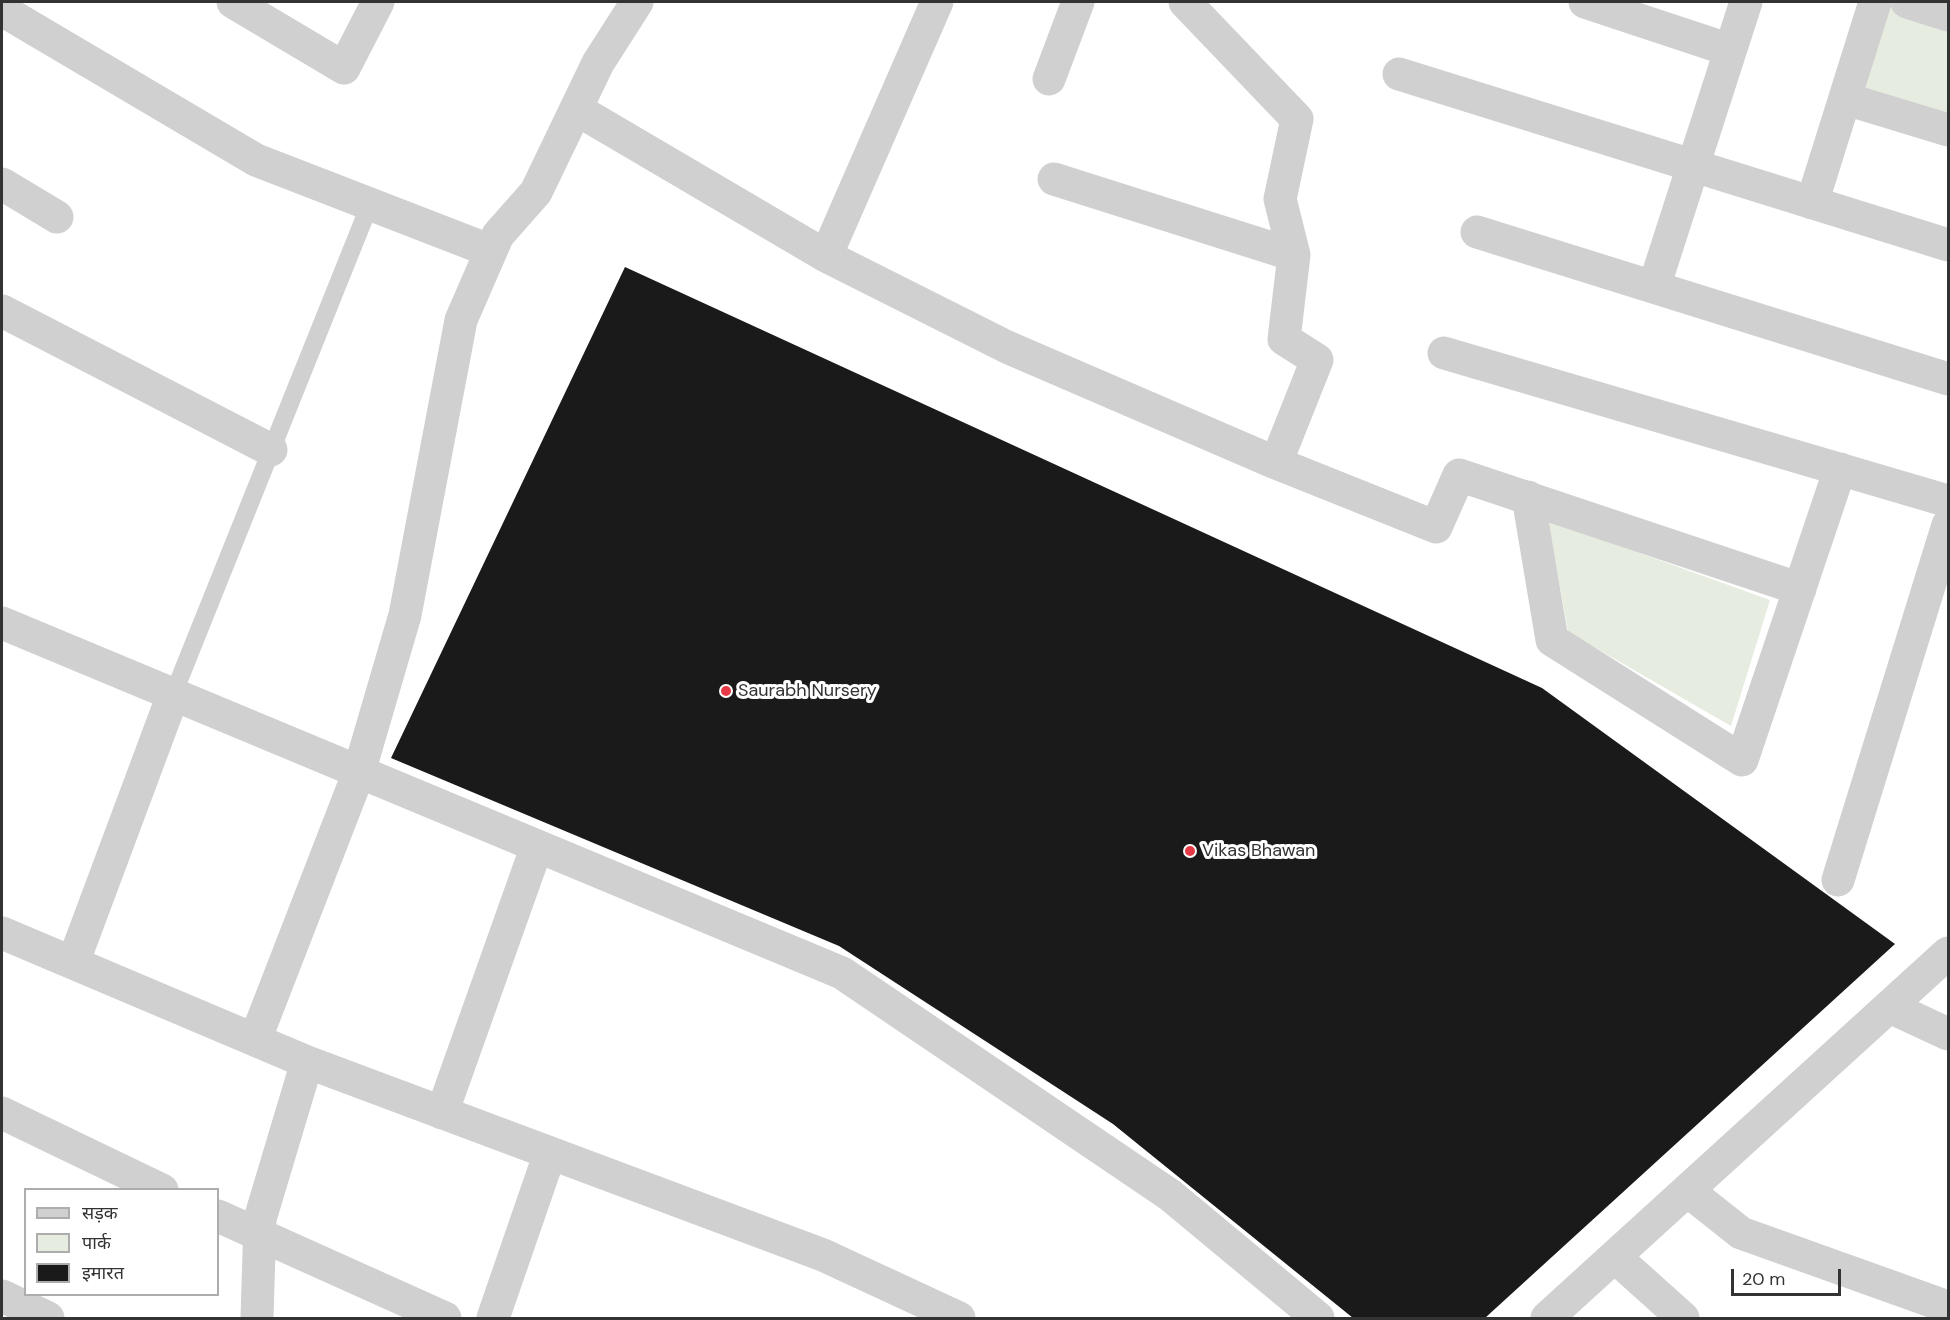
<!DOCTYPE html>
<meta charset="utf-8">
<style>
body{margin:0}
#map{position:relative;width:1950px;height:1320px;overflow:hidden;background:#fff;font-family:"DM Sans","Noto Sans Devanagari",sans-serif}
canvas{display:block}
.frame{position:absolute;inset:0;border:3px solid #333;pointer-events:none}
.legend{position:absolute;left:24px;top:1188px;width:195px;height:108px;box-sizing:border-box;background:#fff;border:2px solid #adadad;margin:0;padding:8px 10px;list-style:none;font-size:18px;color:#333}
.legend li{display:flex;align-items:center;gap:12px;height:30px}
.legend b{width:30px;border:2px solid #adadad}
.scale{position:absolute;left:1731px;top:1269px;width:110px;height:27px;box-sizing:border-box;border:3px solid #333;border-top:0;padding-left:8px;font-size:18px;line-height:21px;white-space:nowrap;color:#333;-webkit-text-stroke:4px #fff;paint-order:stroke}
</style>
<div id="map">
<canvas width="1950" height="1320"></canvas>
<div class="frame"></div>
<ul class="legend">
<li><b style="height:8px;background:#d0d0d0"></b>सड़क</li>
<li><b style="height:16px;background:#e6ecdf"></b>पार्क</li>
<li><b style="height:16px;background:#1a1a1a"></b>इमारत</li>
</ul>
<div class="scale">20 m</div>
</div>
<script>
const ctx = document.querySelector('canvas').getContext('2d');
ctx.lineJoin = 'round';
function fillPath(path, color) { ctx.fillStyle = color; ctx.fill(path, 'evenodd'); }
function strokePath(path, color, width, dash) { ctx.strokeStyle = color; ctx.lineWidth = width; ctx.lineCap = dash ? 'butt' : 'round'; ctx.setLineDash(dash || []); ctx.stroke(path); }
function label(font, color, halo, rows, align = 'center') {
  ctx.font = font + ' "DM Sans",sans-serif'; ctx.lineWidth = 6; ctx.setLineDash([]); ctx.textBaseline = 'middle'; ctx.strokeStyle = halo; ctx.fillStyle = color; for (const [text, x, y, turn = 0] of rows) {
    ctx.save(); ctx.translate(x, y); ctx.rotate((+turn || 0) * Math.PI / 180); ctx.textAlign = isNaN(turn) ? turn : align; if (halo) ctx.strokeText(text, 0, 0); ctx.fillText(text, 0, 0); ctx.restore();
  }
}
const green = new Path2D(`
 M1883,2L1948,22V124L1853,94Z
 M1548,520L1770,600L1731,726L1568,632Z`);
const building = new Path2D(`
 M625,267L1542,688L1895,944L1485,1318H1353L1113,1124L839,946L391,758Z`);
const service = new Path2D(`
 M173,695L370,204`);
const minor = new Path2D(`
 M233,2L344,68L378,2
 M1185,2L1297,119L1280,199L1294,255L1284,339L1317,360L1276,463
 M1585,2L1730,50
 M1907,2L1948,15
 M2,10L256,160L491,251
 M1399,74L1948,245
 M1049,79L1078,2
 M1846,99L1948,130
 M576,109L826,256L937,2
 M1054,179L1294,255
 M2,184L57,217
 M1812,203L1875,2
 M1477,232L1948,379
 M826,256L1007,347L1276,463L1436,527L1459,475L1800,589
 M1654,287L1746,2
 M2,311L271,450
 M1444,353L1948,501
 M1528,497L1552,640L1742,760L1840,469
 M2,623L842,973L1170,1195L1318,1318
 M1838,880L1948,525
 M2,933L307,1062L823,1255L959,1318
 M73,963L173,695
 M1890,1007L1948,1034
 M255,1040L359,772L405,615L461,320L498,235L536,192L598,63L637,2
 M2,1113L162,1190
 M442,1113L537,846
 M1688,1191L1741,1233L1948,1307
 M218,1216L445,1318
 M1615,1257L1683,1318
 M2,1296L48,1318
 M257,1318L260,1219L307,1062
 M493,1318L550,1153
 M1547,1318L1948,953`);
const markers = [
 [726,691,6,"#e63946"],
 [1190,851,6,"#e63946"]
];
const poiNames = [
 ["Saurabh Nursery",738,691],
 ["Vikas Bhawan",1202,851]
];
fillPath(green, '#e6ecdf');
fillPath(building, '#1a1a1a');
strokePath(service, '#d0d0d0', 18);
strokePath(minor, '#d0d0d0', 33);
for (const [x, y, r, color] of markers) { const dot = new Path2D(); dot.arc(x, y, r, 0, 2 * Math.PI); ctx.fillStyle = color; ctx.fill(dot); strokePath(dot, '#fff', 2); }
label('18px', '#333', '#fff', poiNames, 'left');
</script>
